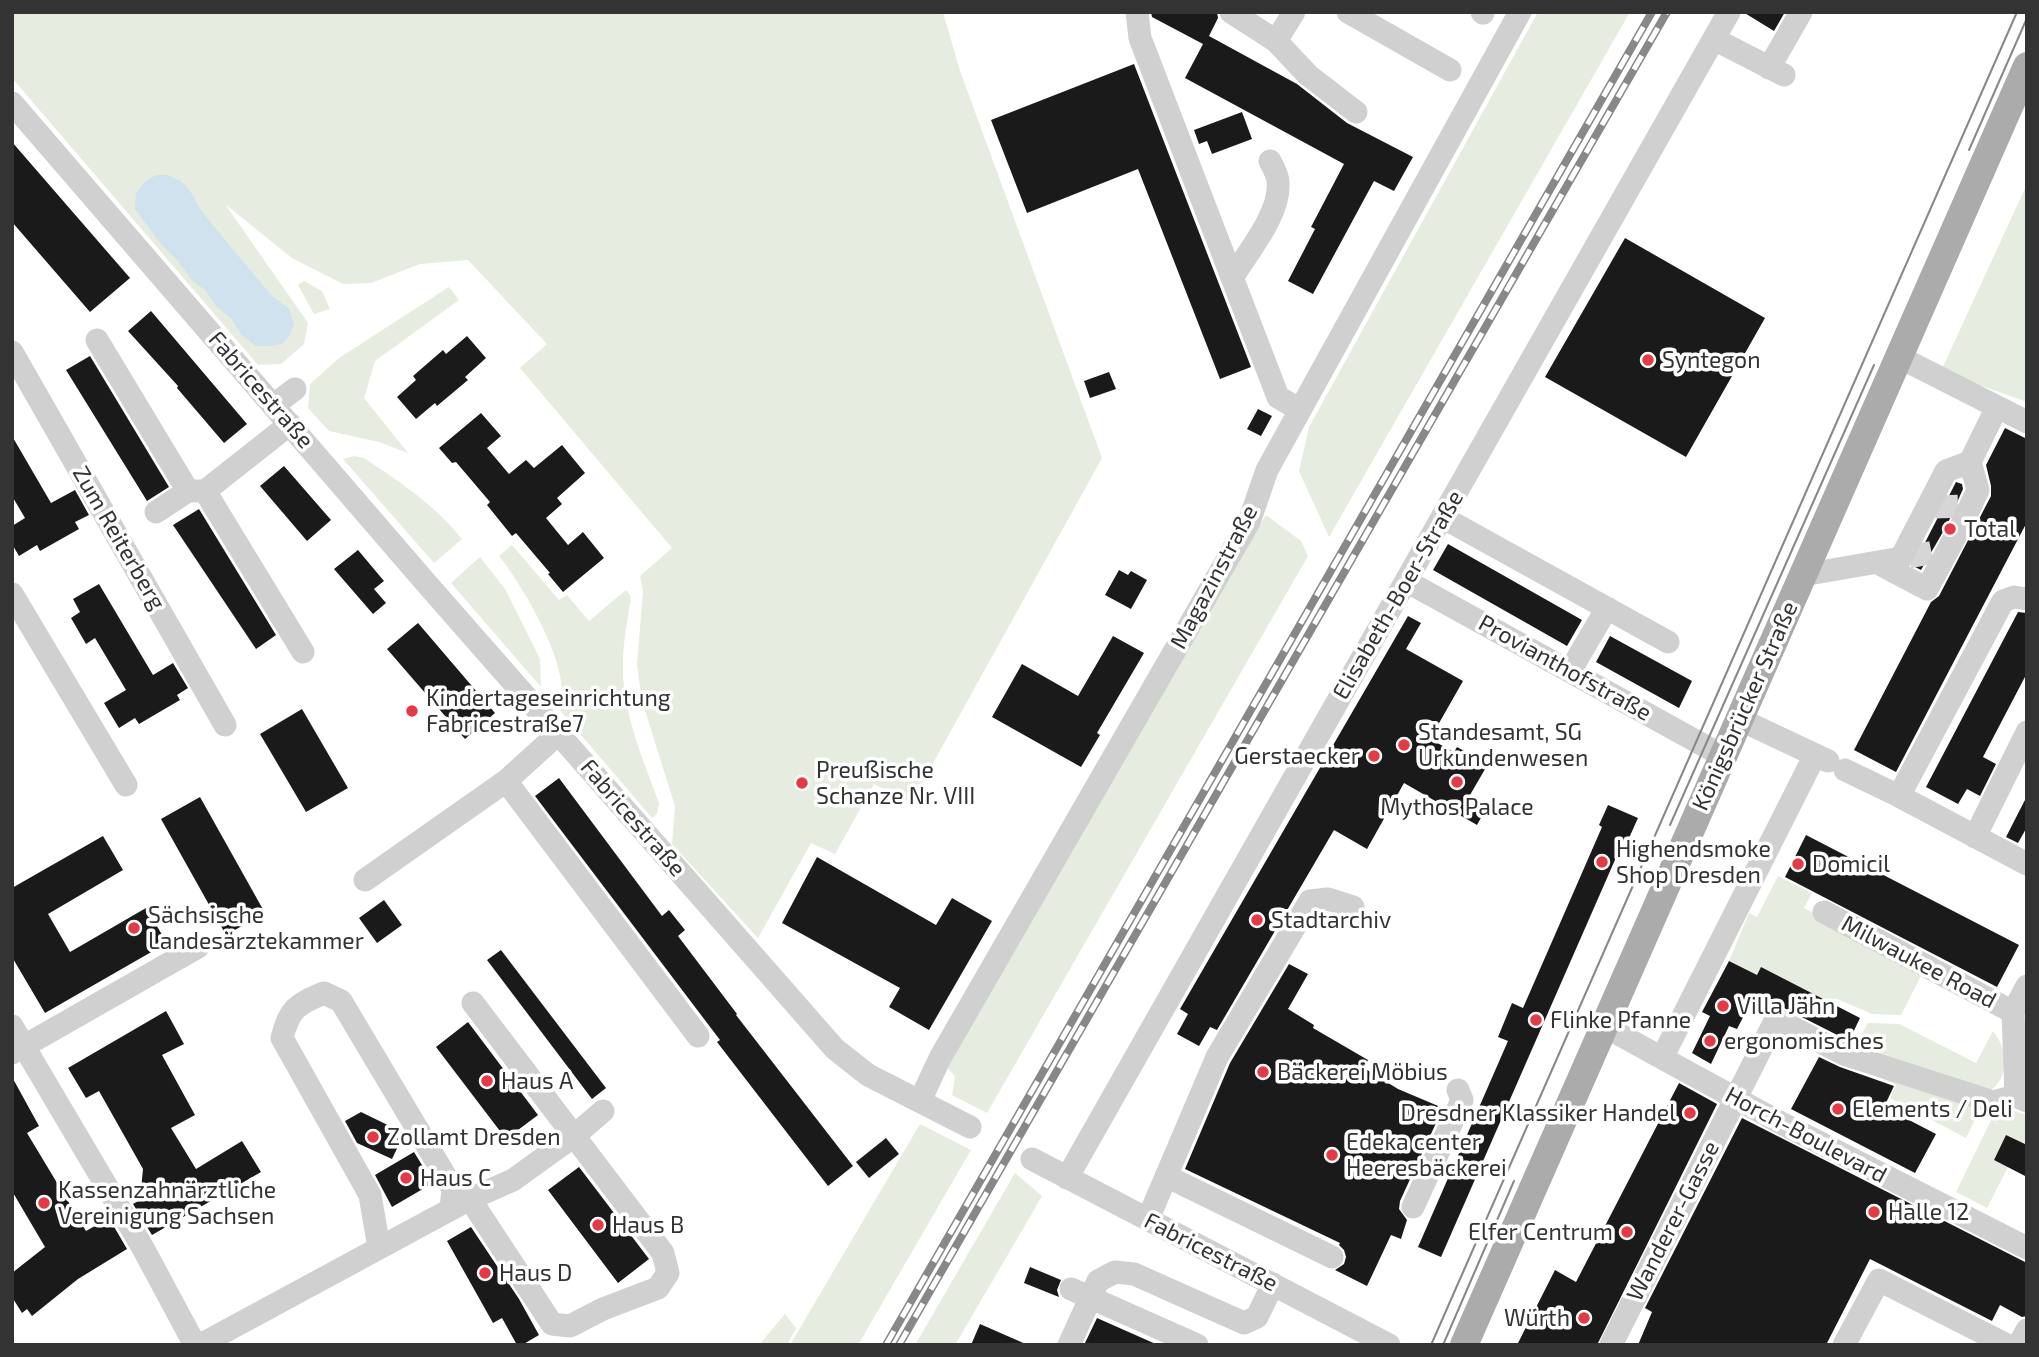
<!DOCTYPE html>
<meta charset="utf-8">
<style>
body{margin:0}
#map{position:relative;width:2039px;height:1357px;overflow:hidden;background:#fff;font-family:"Exo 2",sans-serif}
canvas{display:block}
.frame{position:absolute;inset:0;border:14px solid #333;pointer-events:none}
</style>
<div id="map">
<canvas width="2039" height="1357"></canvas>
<div class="frame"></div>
</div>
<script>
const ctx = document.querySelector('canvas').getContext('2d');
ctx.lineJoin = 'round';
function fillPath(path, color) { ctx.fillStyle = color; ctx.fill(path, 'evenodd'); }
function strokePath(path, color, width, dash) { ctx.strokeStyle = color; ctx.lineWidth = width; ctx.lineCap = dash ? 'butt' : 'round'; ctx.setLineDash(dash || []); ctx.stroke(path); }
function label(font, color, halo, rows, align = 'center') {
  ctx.font = font + ' "Exo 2",sans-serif'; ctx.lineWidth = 7; ctx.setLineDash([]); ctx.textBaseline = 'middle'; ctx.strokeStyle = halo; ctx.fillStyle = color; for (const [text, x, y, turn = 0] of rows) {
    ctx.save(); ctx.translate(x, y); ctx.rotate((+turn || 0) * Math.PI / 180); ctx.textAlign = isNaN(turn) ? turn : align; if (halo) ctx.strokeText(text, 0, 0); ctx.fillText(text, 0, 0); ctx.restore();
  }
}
const green = new Path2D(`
 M13,12H943L960,71L1102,458L911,803L874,784L835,854L811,843L758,938L672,844L675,806L642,701L637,664L643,591L640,576L672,548L520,368L547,344L468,260L420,264L371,283L343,284L292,258L225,204L308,323L304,344L281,364L258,365L12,78Z
 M1538,12H1630L1329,537L1299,471L1309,427Z
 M2027,184V402L1941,371Z
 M304,281L322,291L330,309L314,314L298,285Z
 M449,287L459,300L375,361L364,398L408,453L379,442L329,431L308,408L310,384L339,358Z
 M354,456L364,458C400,482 435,505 462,539L434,563L343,459Z
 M1266,515L1301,541L1308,556L987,1113L952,1095L955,1076L945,1066Z
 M512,545L559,600L567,595L589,621L626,590L631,597C628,619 623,641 623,662C621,710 643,759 659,803L657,814L652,818L558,708C577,675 521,583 499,556Z
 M480,557L505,589L540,659L541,687L451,583Z
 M1778,876L1812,893L1804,908L1924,970L1901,1015L1872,1014L1835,998L1831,1004L1761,968L1757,975L1729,961L1749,913L1757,917Z
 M1868,1023L1899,1024L1976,1063L1993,1031C2007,1048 2011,1076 1990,1091L1854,1047Z
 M1860,1068L1981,1107L1966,1138L1890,1098L1896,1085Z
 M1998,1106L2027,1115V1145L2006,1135L1995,1157L1997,1161L2008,1167L1987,1208L1956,1192Z
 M920,1124L971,1150L858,1345H790Z
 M1015,1173L1042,1196L1034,1210L955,1345H915Z
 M785,1314L796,1328L787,1345H759Z`);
const water = new Path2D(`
 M156,175H167L181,181L190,191L202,212L240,258L272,296L289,309L294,324L290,335L283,343L271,346H256L241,334L230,317L217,307L206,291L191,279L177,260L162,245L135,209L136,193L146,181Z`);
const building = new Path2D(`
 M1151,12H1217L1218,18L1209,36L1297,84L1347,123L1413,157L1394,191L1374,181L1313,294L1288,281L1315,229L1311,227L1344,164L1185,78L1203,44L1152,17Z
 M1743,12H1785L1774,31Z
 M1134,64L1251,367L1220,379L1138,169L1027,213L991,120Z
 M1242,112L1252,139L1212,154L1207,141L1199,144L1194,130Z
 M12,142L130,278L90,312L12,222Z
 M1625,238L1765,318L1686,457L1545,377Z
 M151,311L247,424L224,443L177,388L178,386L128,331Z
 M467,336L486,358L465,377L468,380L437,406L435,403L416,419L397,397L416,380L413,376L443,350L446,354Z
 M90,356L169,487L147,501L66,370Z
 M1109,372L1116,389L1090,398L1084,381Z
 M1258,409L1272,416L1261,436L1247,429Z
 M481,413L501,436L487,448L509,474L526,460L534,468L562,445L585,473L557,498L562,504L546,518L568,545L583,532L604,558L563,592L548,574L550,573L516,533L512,536L487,505L490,502L456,462L452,463L439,448Z
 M2005,428L2027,439V522L1896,772L1854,750L1931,602L1939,596L1991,496V486L1986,465Z
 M12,436L51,503L75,490L89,515L75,522L79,529L40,551L37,545L19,556L12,544V526L25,518L12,496Z
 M284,466L331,520L307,541L260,486Z
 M1956,482L1962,484L1963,489L1947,525L1921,570L1913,566Z
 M199,509L276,635L256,649L173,525Z
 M1448,544L1582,620L1567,646L1433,570Z
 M358,550L384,581L374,589L386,603L373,614L334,569Z
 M1119,570L1128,575L1131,571L1147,580L1131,609L1105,595Z
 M99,584L153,675L173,663L188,688L177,695L180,700L139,724L135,718L119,728L104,703L126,690L95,638L86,644L71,618L80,612L73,599Z
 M2018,612L2027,613V673L1983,757L1996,764L1980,796L1967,789L1958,804L1926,787Z
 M1408,616L1421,623L1406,649L1463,681L1430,739L1454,752L1457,747L1488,764L1470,795L1488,805L1477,825L1404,783L1367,849L1334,830L1217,1030L1210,1027L1199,1046L1177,1034L1188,1014L1180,1009Z
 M418,623L495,713L465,739L387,649Z
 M1113,636L1144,653L1097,733L1100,735L1081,767L992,717L1022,664L1078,696Z
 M1610,636L1692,681L1679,708L1596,662Z
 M302,709L348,788L306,812L260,734Z
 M559,778L662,916L669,910L685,930L678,936L737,1014L736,1015L853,1166L828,1186L717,1042L720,1040L535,796Z
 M2027,796V827L2018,843L2006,837Z
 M200,797L265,913L226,935L161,819Z
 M1608,805L1638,818L1629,838L1625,837L1441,1257L1418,1247L1508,1041L1498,1037L1512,1003L1523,1008L1602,827L1599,825Z
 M1806,835L2019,945L1997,987L1785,877Z
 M103,836L123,870L48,914L70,952L146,908L167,943L45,1013L12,957V888Z
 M817,857L936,925L952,898L992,921L929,1030L889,1007L900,988L782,923Z
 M384,900L402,925L377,943L359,918Z
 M501,950L606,1088L592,1099L487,960Z
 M1729,961L1757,975L1761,967L1860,1018L1849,1041L1782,1007L1773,1006L1754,996L1737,1029L1729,1026L1711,1064L1692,1053L1710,1016L1702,1012Z
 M1289,964L1308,974L1288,1009L1314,1025L1313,1028L1368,1060L1364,1068L1398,1089L1443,1108L1400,1201L1399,1209L1407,1220L1401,1239L1391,1235L1367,1286L1335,1270L1344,1264L1346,1257L1344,1250L1339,1245L1340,1243L1185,1169L1230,1063Z
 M166,1011L184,1044L162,1055L195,1115L171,1128L196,1169L242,1141L261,1172L152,1235L133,1204L140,1200L143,1169L99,1091L86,1098L68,1068Z
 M468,1022L538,1115L506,1139L436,1047Z
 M1819,1057L1840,1067L1894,1086L1884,1107L1936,1134L1915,1173L1791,1109Z
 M12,1077L39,1126L27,1133L86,1231L109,1218L127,1249L78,1279L32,1316L27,1309L22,1313L12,1297V1273L45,1247L12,1191Z
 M1679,1083L1717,1104L1597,1345H1517L1555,1270L1576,1282Z
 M361,1112L402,1132L404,1134L392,1159L357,1143L345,1121Z
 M1742,1118L2027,1263V1316L2022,1317L2000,1305L1992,1321L1870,1259L1826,1345H1638L1652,1312L1645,1308Z
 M2006,1135L2027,1145V1177L1994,1160Z
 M886,1138L899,1154L869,1178L856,1162Z
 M414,1152L433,1183L392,1207L375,1175Z
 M579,1167L649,1259L618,1283L548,1190Z
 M471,1227L519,1299L539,1335L522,1345H517L502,1318L493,1323L447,1241Z
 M1030,1267L1061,1280L1057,1290L1059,1297L1024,1283Z
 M1097,1318L1158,1345H1084Z
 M980,1324L1028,1345H971Z`);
const minorTunnel = new Path2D(`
 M1935,507L1966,506
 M1909,557L1944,550`);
const minor = new Path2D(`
 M1137,12L1140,38L1278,397L1300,410
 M1231,12L1276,41L1308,75L1356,112
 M1348,12L1450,70
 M1482,12L1483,13
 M1714,39L1784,75
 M1276,41L1294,12
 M1769,68L1801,12
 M12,103L427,584L835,1049L868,1075L970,1127
 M1232,278C1248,252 1281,213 1278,182C1278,175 1273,167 1270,161
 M97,340L188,491
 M12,352L225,725
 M1899,357L2027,422
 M274,405L295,389
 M205,491L303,652
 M156,512L188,491H205L290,424
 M1442,517L1668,642
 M1961,526L1978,490L1970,462L1997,407
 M1878,563L1927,589L1955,537
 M1803,575L1901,558L1946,471L1970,462
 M1406,581L1723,756
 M12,594L126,785
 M1570,671L1607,608
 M1739,719L1828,761
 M1845,770L1899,796L2027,864
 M506,781L698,1036
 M1899,796L2003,601L2014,597L2027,599
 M1975,837L2027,732
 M365,880L506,781L559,733
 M1824,912L2013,1012
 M12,1026L143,1248L195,1345
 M1604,1026L1662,1058L1815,755
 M12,1053L198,947
 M1662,1058L1779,1122L2027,1248
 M2016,1096L2013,1012L2027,986
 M920,1101L940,1058L1249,522L1267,470L1520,12
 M1032,1159L1389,1345
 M1166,1176L1332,1257
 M1067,1178L1729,12
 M470,1199L552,1324L570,1326L603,1309L658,1288L668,1273L663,1253L473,1003
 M1413,1207L1462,1100L1458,1090
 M1148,1219L1217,1057L1310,901L1328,899L1353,907
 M379,1248L370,1195L282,1038C289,1009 297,1004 324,993L341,1001L453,1189L451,1209
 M1071,1289L1197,1345
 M200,1345L470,1199L513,1180L574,1136L603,1111
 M1069,1345L1098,1281L1115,1272L1134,1274L1244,1323L1257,1317L1273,1284
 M1611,1345L1776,1019L1844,1054L1993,1102L2016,1096L2027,1101
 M1844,1345L1879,1280L2007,1345
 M2019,1345L2027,1330`);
const major = new Path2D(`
 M1464,1345L2027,66`);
const tram = new Path2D(`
 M1969,150L2027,18
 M1670,825L1874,365
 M1431,1345L2017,12
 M1443,1345L1514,1181`);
const rail = new Path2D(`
 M886,1345L1652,12
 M899,1345L1667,12`);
const markers = [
 [1648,360,7,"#e63946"],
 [1950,529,7,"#e63946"],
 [412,711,7,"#e63946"],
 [1404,745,7,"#e63946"],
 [1374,756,7,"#e63946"],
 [1457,782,7,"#e63946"],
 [802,783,7,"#e63946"],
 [1602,862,7,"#e63946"],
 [1798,864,7,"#e63946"],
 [1257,920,7,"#e63946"],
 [134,928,7,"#e63946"],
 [1723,1006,7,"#e63946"],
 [1536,1020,7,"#e63946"],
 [1710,1041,7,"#e63946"],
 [1263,1072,7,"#e63946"],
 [487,1081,7,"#e63946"],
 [1838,1109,7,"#e63946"],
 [1690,1113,7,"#e63946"],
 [373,1137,7,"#e63946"],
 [1332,1155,7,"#e63946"],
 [406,1178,7,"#e63946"],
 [44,1203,7,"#e63946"],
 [1874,1212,7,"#e63946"],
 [598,1225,7,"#e63946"],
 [1627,1232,7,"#e63946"],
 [485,1273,7,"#e63946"],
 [1584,1318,7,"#e63946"]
];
const poiNames = [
 ["Syntegon",1662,360],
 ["Total",1964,529],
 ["Kindertageseinrichtung",426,698],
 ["Fabricestraße7",426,724],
 ["Standesamt, SG",1418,732],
 ["Urkundenwesen",1418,758],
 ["Gerstaecker",1360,756,"right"],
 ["Preußische",816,770],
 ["Schanze Nr. VIII",816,796],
 ["Mythos Palace",1457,807,"center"],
 ["Highendsmoke",1616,849],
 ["Shop Dresden",1616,875],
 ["Domicil",1812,864],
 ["Sächsische",148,915],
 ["Landesärztekammer",148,941],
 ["Stadtarchiv",1271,920],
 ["Villa Jähn",1737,1006],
 ["Flinke Pfanne",1550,1020],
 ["ergonomisches",1724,1041],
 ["Bäckerei Möbius",1277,1072],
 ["Haus A",501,1081],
 ["Elements / Deli",1852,1109],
 ["Dresdner Klassiker Handel",1676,1113,"right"],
 ["Zollamt Dresden",387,1137],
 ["Edeka center",1346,1142],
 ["Heeresbäckerei",1346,1168],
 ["Haus C",420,1178],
 ["Kassenzahnärztliche",58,1190],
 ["Vereinigung Sachsen",58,1216],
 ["Halle 12",1888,1212],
 ["Haus B",612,1225],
 ["Elfer Centrum",1613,1232,"right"],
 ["Haus D",499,1273],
 ["Würth",1570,1318,"right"]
];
const streetNames = [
 ["Fabricestraße",261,390,49],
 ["Zum Reiterberg",119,538,60],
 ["Magazinstraße",1214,577,-62],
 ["Elisabeth-Boer-Straße",1398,595,-60],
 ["Provianthofstraße",1565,668,29],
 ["Königsbrücker Straße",1745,706,-66],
 ["Fabricestraße",633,818,49],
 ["Milwaukee Road",1919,962,28],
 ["Horch-Boulevard",1806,1135,28],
 ["Wanderer-Gasse",1673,1221,-63],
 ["Fabricestraße",1211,1252,27]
];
fillPath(green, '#e6ecdf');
fillPath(water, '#cfe2ee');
fillPath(building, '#1a1a1a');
strokePath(minorTunnel, '#d6d6d6', 23, [23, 11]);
strokePath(minor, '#d0d0d0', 23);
strokePath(major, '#ababab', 28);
strokePath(tram, '#888', 2);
strokePath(rail, '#888', 8);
strokePath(rail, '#fff', 5, [16]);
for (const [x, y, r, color] of markers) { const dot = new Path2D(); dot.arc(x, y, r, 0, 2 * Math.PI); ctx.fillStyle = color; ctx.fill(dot); strokePath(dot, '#fff', 2.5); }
label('23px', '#333', '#fff', poiNames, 'left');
label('23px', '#333', '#fff', streetNames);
</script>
